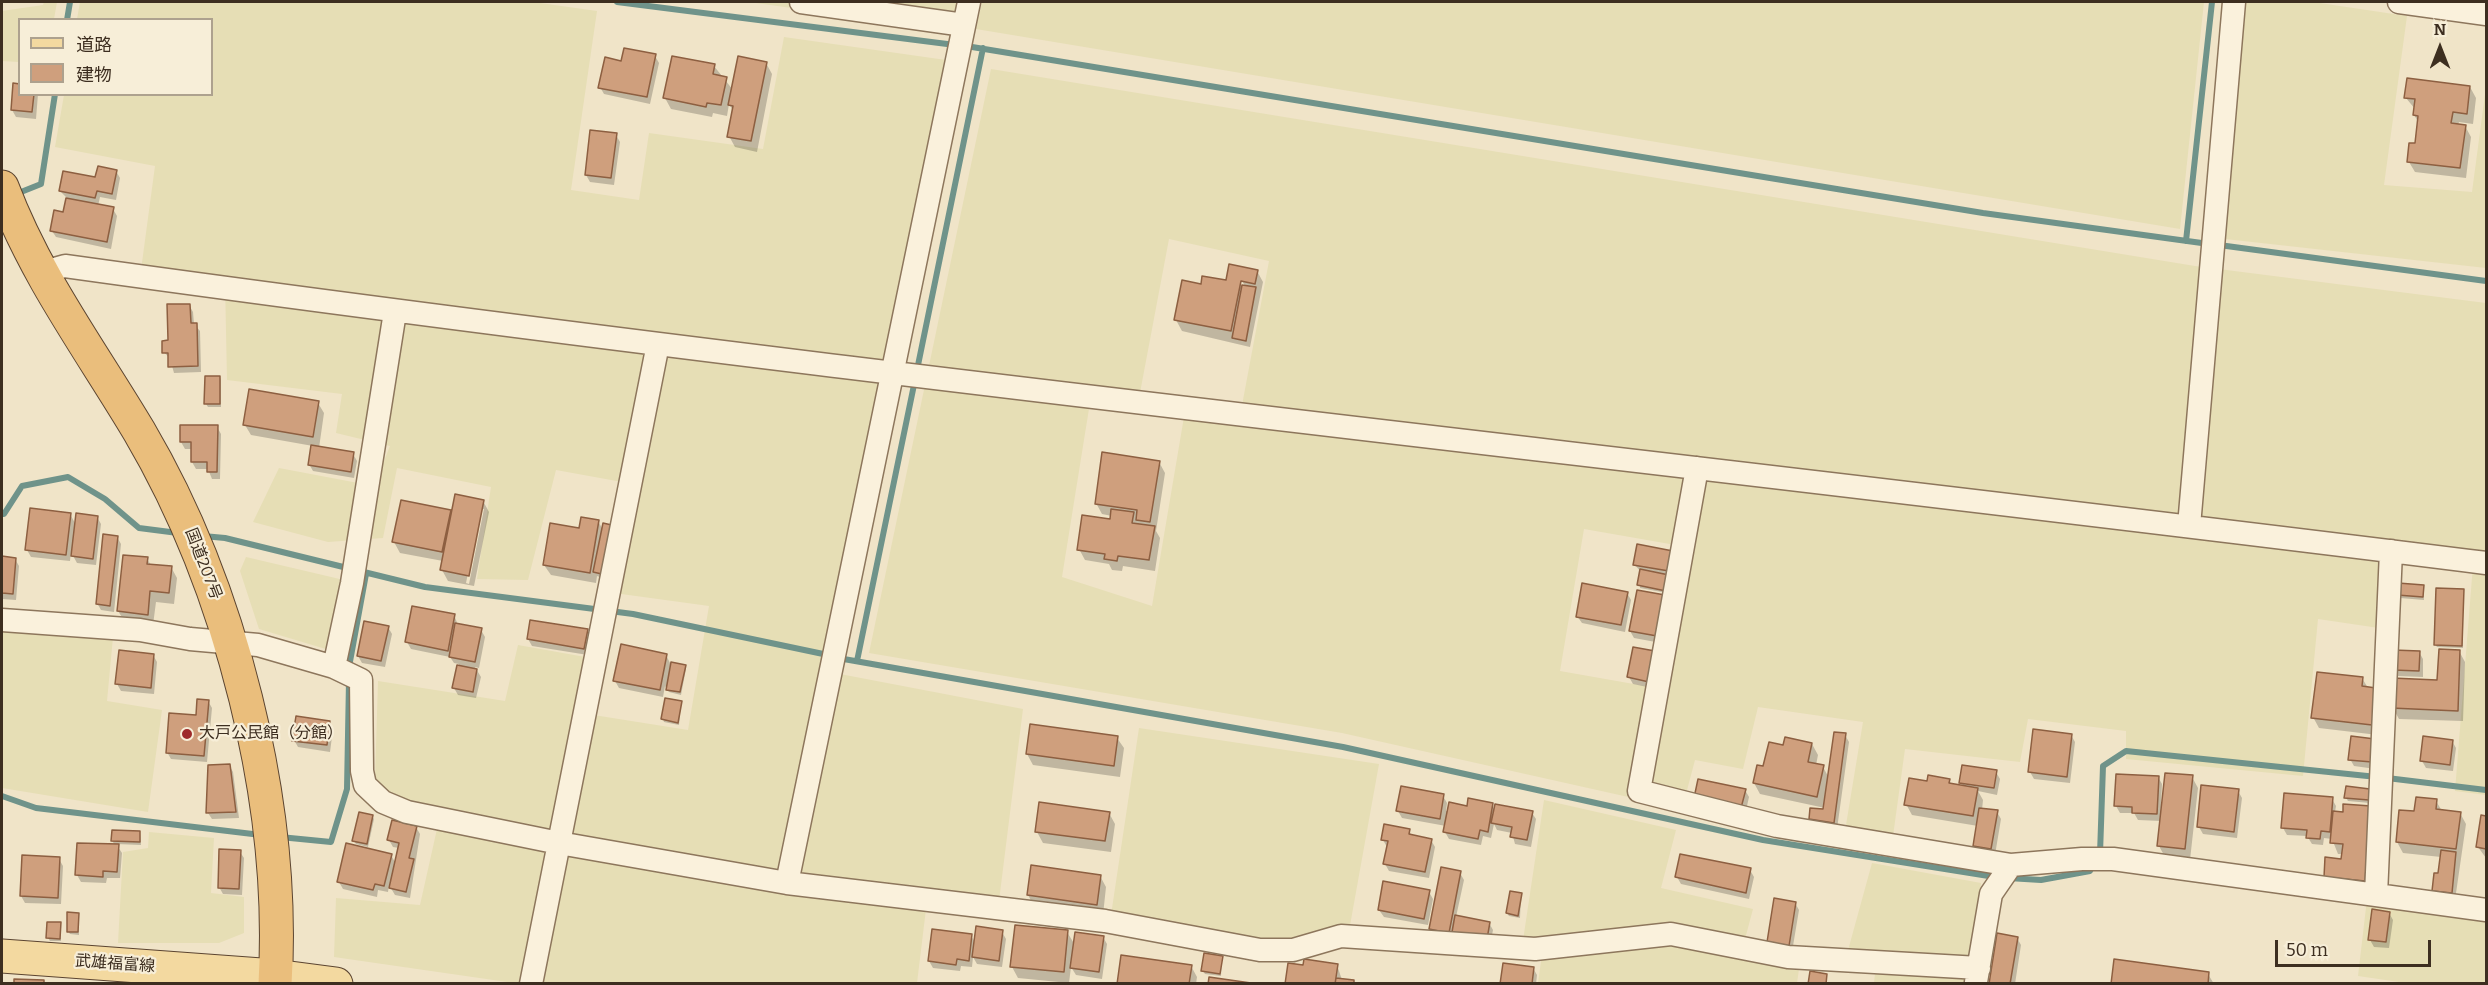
<!DOCTYPE html>
<meta charset="utf-8">
<style>
body{margin:0}
#map{position:relative;width:2488px;height:985px;overflow:hidden;background:#f0e4c8;font-family:Bitter,"Noto Sans JP",serif}
canvas{display:block}
.frame{position:absolute;inset:0;border:3px solid #3d2e20;pointer-events:none}
.legend{position:absolute;left:18px;top:18px;width:195px;height:78px;box-sizing:border-box;background:#f7eed8;border:2px solid #ada18e;margin:0;padding:8px 10px;list-style:none;font-size:18px;color:#3d2e20}
.legend li{display:flex;align-items:center;gap:12px;height:30px}
.legend b{width:30px;border:2px solid #ada18e}
.north{position:absolute;left:2410px;top:18px;width:60px;height:60px;-webkit-text-stroke:4px #f7eed8;paint-order:stroke;rotate:0deg;font-size:16px;font-weight:700;line-height:24px;text-align:center;color:#3d2e20}
.north::after{content:'';display:block;margin:auto;width:21px;height:27px;background:#3d2e20;clip-path:polygon(50% 0,100% 100%,50% 72%,0 100%)}
.scale{position:absolute;left:2275px;top:940px;width:156px;height:27px;box-sizing:border-box;border:3px solid #3d2e20;border-top:0;padding-left:8px;font-size:18px;line-height:21px;white-space:nowrap;color:#3d2e20;-webkit-text-stroke:4px #f7eed8;paint-order:stroke}
</style>
<div id="map">
<canvas width="2488" height="985"></canvas>
<div class="frame"></div>
<ul class="legend">
<li><b style="height:8px;background:#f3d9a0"></b>道路</li>
<li><b style="height:16px;background:#cf9f7d"></b>建物</li>
</ul>
<div class="north">N</div>
<div class="scale">50 m</div>
</div>
<script>
const ctx = document.querySelector('canvas').getContext('2d');
ctx.lineJoin = 'round';
function fillPath(path, color) { ctx.fillStyle = color; ctx.fill(path, 'evenodd'); }
function strokePath(path, color, width, dash) { ctx.strokeStyle = color; ctx.lineWidth = width; ctx.lineCap = dash ? 'butt' : 'round'; ctx.setLineDash(dash || []); ctx.stroke(path); }
function label(font, color, halo, rows, align = 'center') {
  ctx.font = font + ' Bitter,"Noto Sans JP",serif'; ctx.lineWidth = 4.5; ctx.setLineDash([]); ctx.textBaseline = 'middle'; ctx.strokeStyle = halo; ctx.fillStyle = color; for (const [text, x, y, turn = 0] of rows) {
    ctx.save(); ctx.translate(x, y); ctx.rotate((+turn || 0) * Math.PI / 180); ctx.textAlign = isNaN(turn) ? turn : align; if (halo) ctx.strokeText(text, 0, 0); ctx.fillText(text, 0, 0); ctx.restore();
  }
}
const farmland = new Path2D(`
 M44,2H57L54,19L20,20L19,62L2,61V11L43,5Z
 M80,2H533L597,11L571,190L639,200L649,133L763,149L784,37L946,60L782,873L441,812L388,796L375,780L378,681L505,701L518,645L591,658L581,713L688,730L709,606L614,593L633,484L556,470L528,580L477,579L491,487L397,468L383,538L328,542L253,522L279,468L374,486L390,446L336,433L342,394L227,380L225,282L141,270L155,166L55,147L64,95L212,94V20L77,19Z
 M749,2H960L954,31Z
 M982,2H2204L2180,229L976,29Z
 M2246,2H2313L2407,16L2384,185L2472,192L2486,87V268L2225,239Z
 M991,69L2195,266L2486,303V795L2455,791L2473,565L2385,555L2379,628L2318,619L2303,776L2126,759V731L2028,719L2020,762L1905,749L1893,836L1845,831L1863,722L1758,707L1743,769L1695,760L1682,809L1342,733L869,653ZM1169,239L1269,261L1240,416L1185,411L1152,606L1062,577L1092,390L1139,398ZM1584,529L1687,547L1662,689L1560,671Z
 M246,557L344,580L329,650L259,629L240,571Z
 M2,630L113,637L107,701L162,710L148,812L2,788Z
 M840,674L1023,709L999,901L797,876Z
 M1139,728L1379,764L1349,931L1275,943L1111,915Z
 M1544,800L1676,830L1661,888L1753,909L1741,954L1799,969L1797,983H1538L1543,947H1522Z
 M437,829L777,893L926,909L917,983L521,984L334,957L336,898L420,905Z
 M149,832L214,838L211,893L244,897V933L219,943H118L123,852L148,848Z
 M1872,863L1981,883L1968,983H1874L1877,954H1847Z
 M2367,899L2486,915V983H2406L2358,976Z`);
const shadow = new Path2D(`
 M655,56L659,63L650,104L604,94L600,87L623,63Z
 M766,63L772,74L757,152L735,147L729,136L734,112L729,104L727,116L713,113L712,117L671,109L665,98L714,66L733,90Z
 M2470,87L2476,98L2473,124L2459,122L2458,125L2465,126L2471,137L2466,178L2415,172L2409,162L2416,145L2419,123L2414,115L2415,109L2406,98Z
 M20,94H38L36,119L16,117L12,110Z
 M616,135L620,142L614,185L590,182L586,175Z
 M116,171L120,178L116,200L100,197L98,206L113,209L117,216L111,249L56,237L52,231L64,214L67,198L60,191Z
 M1230,266L1257,271L1263,282L1250,347L1182,331L1176,320L1183,282L1202,285L1203,278L1227,282ZM1238,274L1245,286H1242L1236,276Z
 M189,305L193,312L194,324L200,331L201,372L174,373L170,359L164,352Z
 M206,377H220L221,380V407H208L206,404Z
 M318,403L324,413L319,448L353,454L357,461L354,478L313,471L309,464L313,446L251,435L245,425Z
 M217,427L221,434L220,479H212L208,469H196L192,462V449H185L181,442Z
 M1159,462L1165,473L1156,531L1160,538L1155,571L1123,566L1122,571L1112,570L1109,564L1085,560L1079,549L1111,521L1112,516L1102,514L1096,503Z
 M483,501L489,512L474,586L448,581L442,570L443,561L400,553L394,542L450,511L453,516ZM481,509H484L469,584L466,583Z
 M70,514L76,525L97,517L101,524L96,565L77,563L71,552L70,561L31,557L27,550Z
 M598,521L603,530L610,581L597,576L596,583L551,575L544,565L580,530Z
 M117,537L121,544L114,612L101,610L97,603Z
 M1672,552L1667,593L1640,588L1641,572L1634,564Z
 M2,557L15,559L19,566L16,600L2,599Z
 M147,559L151,565L171,567L177,578L174,604L156,602L153,625L125,622L118,611Z
 M2423,586L2424,600L2400,598L2398,595Z
 M2463,590V648L2437,647L2435,644Z
 M1627,593L1631,600L1625,632L1582,623L1577,616Z
 M1664,597L1661,643L1634,638L1630,631Z
 M454,615L458,625L481,630L485,637L479,668L475,667L481,677L476,698L458,695L454,688L459,664L454,663L450,657L411,649L407,642Z
 M388,627L392,634L385,667L362,663L358,656Z
 M587,631L591,638L588,655L532,646L528,639Z
 M1634,649L1652,688L1633,684L1629,677Z
 M2459,651L2465,662L2463,721L2399,719L2393,708L2439,681Z
 M2419,652L2423,659V677L2398,676L2394,669Z
 M153,655L157,662L154,694L121,691L117,684Z
 M666,655L670,663L685,666L686,669L681,695L669,692L665,686L663,697L619,688L615,681Z
 M2362,678L2368,688L2378,735L2319,728L2313,717Z
 M208,701L212,708L207,762L171,759L167,752Z
 M681,702L679,725L664,722L663,719Z
 M329,722L333,729L330,752L298,747L294,740Z
 M1845,735L1849,742L1837,829L1815,826L1810,819L1825,811V808L1760,794L1754,783L1784,747L1812,744L1818,755L1816,765L1823,767L1829,778Z
 M2071,735L2075,742L2070,783L2034,779L2030,772Z
 M1117,738L1124,748L1120,777L1033,765L1027,754Z
 M2452,741L2456,748L2453,771L2426,768L2422,761Z
 M2378,747L2376,769L2354,766L2350,759Z
 M229,765L233,772L239,818L212,819L208,813Z
 M1996,772L2000,779L1997,795L1978,791L1983,800L1982,810L1997,812L2001,819L1995,855L1978,853L1974,846L1978,826L1912,815L1906,804L1928,783L1949,780L1952,785L1964,787L1961,782Z
 M2158,777L2162,784L2161,803L2192,777L2198,788L2190,860L2165,857L2159,846L2161,821L2138,820L2134,813H2120L2116,806Z
 M1745,790L1749,797L1745,815L1700,805Z
 M2369,790L2370,803L2348,801L2346,798Z
 M2238,791L2242,798L2237,838L2203,834L2199,827Z
 M1443,796L1447,803L1446,811H1449L1492,805L1495,810L1532,813L1536,819L1531,847L1515,844L1512,833L1497,830L1494,824L1491,838L1483,836L1481,845L1449,839L1445,832L1446,826L1402,818L1398,811Z
 M2332,799L2336,806L2335,812L2371,808V891L2332,888L2343,854H2338L2332,839L2324,838L2323,845L2312,844L2307,836L2287,835L2283,828Z
 M2436,801L2442,811L2460,813L2466,824L2455,900L2437,898L2433,891L2439,875L2441,857L2403,853L2397,842L2415,813Z
 M1109,813L1115,824L1111,852L1043,843L1037,832Z
 M372,816L374,819L368,847L356,844L354,841Z
 M2482,817H2486V858L2478,847Z
 M416,827L420,834L410,898L395,895L389,885L388,892L378,890L377,897L343,889L339,882L391,855L396,864L399,848L393,847L389,840Z
 M1409,830L1412,837L1431,840L1435,847L1429,878L1389,871L1385,864L1387,847L1383,840Z
 M140,833L141,845L116,844L122,853L120,878H107L106,883L81,882L77,875L116,846L112,841Z
 M240,852L244,858L242,895L223,894L219,887Z
 M59,859L63,866L61,904L25,903L21,896Z
 M1750,870L1754,877L1749,899L1681,884L1677,877Z
 M1460,873L1464,880L1456,917L1489,923L1493,930L1490,945L1434,936L1430,929Z
 M1100,876L1106,887L1103,915L1034,906L1028,895Z
 M1429,892L1433,899L1428,925L1384,917L1379,910Z
 M1521,894L1520,918L1509,916L1507,913Z
 M1795,903L1799,910L1792,952L1773,949Z
 M2389,913L2393,920L2389,948L2374,947L2370,940Z
 M78,914L79,935L70,934L68,931Z
 M60,924L61,941H50L48,938Z
 M1002,932L1006,939L1002,967L977,964L973,957L972,967L961,966L960,971L933,968L929,961L971,936L975,942Z
 M1067,932L1075,945L1103,937L1107,944L1102,979L1076,975L1071,967L1069,983L1018,978L1012,967Z
 M2017,938L2021,945L2015,984H1991Z
 M1222,957L1221,976L1205,974L1203,971Z
 M1337,965L1342,980L1355,984H1287L1305,967Z
 M1191,966L1197,977L1196,984H1119Z
 M1533,968L1537,975L1536,984H1501Z
 M2208,974L2214,984H2113Z`);
const stream = new Path2D(`
 M617,2L955,45
 M67,20L70,2
 M966,46L1983,213L2209,244
 M16,194L41,184L55,94
 M2186,241L2212,2
 M2219,245L2486,281
 M917,370L983,48
 M2,514H4L22,486L68,477L105,499L139,528L178,533
 M203,536L225,538L425,587L633,614L828,655
 M838,658L1343,747L1763,840L1995,877
 M857,661L915,380
 M349,667L366,574
 M2387,778L2486,790
 M2,796L36,808L261,835
 M280,837L331,842L347,789L349,681
 M2100,854L2103,766L2126,751L2377,777
 M2008,878L2041,880L2090,871L2094,863`);
const building = new Path2D(`
 M624,48L656,54L647,97L598,88L605,57L621,61Z
 M672,56L715,64L713,74L727,77L721,105L707,103L706,107L663,98Z
 M738,56L767,62L751,141L727,137L733,106L728,105Z
 M2407,78L2470,86L2467,114L2453,112L2451,123L2466,125L2460,168L2407,162L2409,143H2415L2418,116L2413,115L2415,99L2404,98Z
 M13,83L20,84V94H34L32,112L11,110Z
 M590,130L617,133L611,178L585,175Z
 M98,166L117,170L112,194L97,191L95,198L59,191L63,171L95,177Z
 M66,198L114,207L107,242L50,231L54,210L63,212Z
 M1229,264L1258,270L1255,284L1241,281L1231,331L1174,320L1182,280L1201,284L1202,276L1226,280Z
 M1242,285L1256,287L1246,341L1232,338Z
 M167,304H190L191,323H197L198,366L168,367V353H162V341L168,340Z
 M205,376H220V404H204Z
 M249,389L319,401L313,437L243,425Z
 M180,425H218L217,472H207V462H191V442H180Z
 M311,445L354,452L351,472L308,465Z
 M1102,452L1160,461L1150,522L1136,520L1137,510L1095,504Z
 M455,494L484,500L469,576L440,570Z
 M401,500L451,510L442,552L392,542Z
 M30,508L71,513L66,555L25,550Z
 M1111,509L1134,512L1132,523L1155,526L1149,560L1118,556L1117,561L1104,559L1105,554L1077,550L1082,515L1110,519Z
 M76,513L98,516L93,559L71,556Z
 M581,517L599,520L590,573L543,565L550,523L579,528Z
 M603,523L616,526L606,575L593,572Z
 M103,534L118,536L110,606L96,604Z
 M1637,544L1673,551L1669,571L1633,565Z
 M123,555L148,557L147,564L172,566L169,593L150,591L148,615L117,611Z
 M2,556L16,558L13,594L2,593Z
 M1640,569L1669,575L1666,591L1637,585Z
 M1582,583L1628,592L1621,625L1576,617Z
 M2398,583L2424,585L2423,597L2397,595Z
 M2436,588L2464,589L2462,646L2434,645Z
 M1637,590L1665,595L1657,636L1629,631Z
 M412,606L455,614L448,651L405,642Z
 M530,620L588,629L584,649L527,639Z
 M364,621L389,626L381,661L357,656Z
 M455,623L482,628L475,662L449,657Z
 M621,644L667,654L660,690L613,681Z
 M1633,647L1655,651L1649,682L1627,677Z
 M2439,649L2460,650L2458,711L2391,708L2392,678L2437,680Z
 M119,650L154,654L151,688L115,684Z
 M2393,650L2420,651L2419,671L2393,670Z
 M671,662L686,665L680,692L666,690Z
 M457,665L477,669L473,692L452,688Z
 M2317,672L2363,677L2362,686L2376,688L2372,725L2311,718Z
 M665,698L682,701L678,723L661,719Z
 M197,699L209,700L204,756L166,753L169,713L196,715Z
 M296,716L330,721L327,745L292,741Z
 M1030,724L1118,736L1114,766L1026,754Z
 M2033,729L2072,734L2067,777L2028,772Z
 M1834,732L1846,733L1834,823L1809,819L1810,808L1823,809Z
 M2351,736L2375,739L2372,762L2348,760Z
 M2423,736L2453,740L2450,765L2420,761Z
 M1785,737L1812,743L1808,762L1824,765L1817,797L1753,783L1757,765L1763,766L1769,742L1783,745Z
 M230,764L236,812L206,813L208,765Z
 M1962,765L1997,770L1994,788L1959,783Z
 M2165,773L2193,775L2185,849L2157,846Z
 M2116,774L2159,776L2157,814L2132,813V807L2114,806Z
 M1928,775L1950,779L1949,783L1978,788L1973,816L1904,805L1909,778L1927,781Z
 M1698,779L1746,789L1741,808L1694,798Z
 M2201,785L2239,789L2234,832L2197,827Z
 M1401,786L1444,794L1440,819L1396,811Z
 M2346,786L2370,789L2369,800L2344,798Z
 M2284,793L2333,797L2330,832L2321,831L2320,839L2306,838L2307,830L2281,828Z
 M2416,797L2437,799L2436,809L2461,812L2456,849L2396,842L2399,810L2414,811Z
 M1468,798L1493,803L1488,832L1480,830L1478,839L1443,832L1449,802L1467,806Z
 M1039,802L1110,812L1105,841L1035,832Z
 M1495,804L1533,811L1527,840L1510,837L1512,827L1491,823Z
 M2343,804L2371,806L2365,881L2324,877L2325,857L2341,859L2343,844L2330,843L2333,811L2343,812Z
 M1979,808L1998,810L1991,849L1973,846Z
 M359,812L373,815L367,844L352,841Z
 M2481,815L2486,816V849L2476,847Z
 M392,820L417,826L409,858L414,859L406,892L389,888L399,843L387,840Z
 M1384,824L1410,829L1409,834L1432,839L1425,872L1383,864L1388,841L1381,840Z
 M112,830L140,831V842L111,841Z
 M77,843L119,844L117,872L103,871V877L75,875Z
 M346,843L392,854L384,886L375,884L373,890L337,882Z
 M219,849L241,850L239,889L218,888Z
 M2441,850L2456,852L2452,893L2432,891L2434,873H2438Z
 M1680,854L1751,868L1746,893L1675,877Z
 M22,855L60,857L58,898L20,896Z
 M1031,865L1101,875L1097,905L1027,895Z
 M1441,867L1461,871L1449,933L1429,929Z
 M1383,881L1430,890L1424,919L1378,910Z
 M1510,891L1522,893L1518,916L1506,913Z
 M1774,898L1796,902L1789,946L1767,942Z
 M2372,909L2390,912L2386,942L2368,940Z
 M67,912L79,913L78,932H67Z
 M1455,915L1490,922L1487,939L1452,932Z
 M47,922H61L60,939L46,938Z
 M1015,925L1068,930L1064,972L1010,967Z
 M976,926L1003,930L999,961L972,957Z
 M932,929L972,934L969,961L957,959L956,965L928,961Z
 M1075,932L1104,936L1099,972L1070,968Z
 M1997,933L2018,937L2010,984H1989Z
 M1204,953L1223,956L1220,974L1201,971Z
 M1121,955L1192,965L1189,984H1117Z
 M1304,959L1338,964L1335,984H1285L1288,963L1303,965Z
 M2114,959L2209,972L2208,984H2111Z
 M1503,963L1534,967L1532,984H1500Z
 M1810,971L1827,974L1826,984H1808Z
 M1209,977L1258,984H1208Z
 M1336,978L1354,980V984H1335Z
 M14,979L44,980V984H14Z`);
const minor = new Path2D(`
 M801,2L964,25
 M2399,2L2486,14
 M40,273L65,266C871,378 1680,462 2486,563
 M1697,468L1639,791L1777,826L2011,865L2082,859H2113L2486,910
 M2189,526L2234,2
 M2,620L140,630L190,639L258,645L334,667L361,680L362,771L365,785L383,802L407,812L559,843L787,883L1105,921L1260,950H1293L1341,936L1535,949L1671,934L1788,957L1979,968
 M334,667L352,583L395,312
 M787,883L969,2
 M2376,895L2391,551
 M1976,982L1991,894L2011,865
 M531,984L658,344`);
const primary = new Path2D(`
 M2,956L275,976L336,984`);
const trunk = new Path2D(`
 M2,187C36,277 90,349 139,431C231,587 286,803 275,984`);
const markers = [
 [187,734,6,"#9e2a2b"]
];
const streetNames = [
 ["国道207号",203,564,69],
 ["武雄福富線",115,964,4]
];
const poiNames = [
 ["大戸公民館（分館）",199,734]
];
fillPath(farmland, '#e6deb5');
fillPath(shadow, '#0003');
strokePath(stream, '#6f938a', 6);
fillPath(building, '#cf9f7d');
strokePath(building, '#8d5f41', 1.5);
strokePath(minor, '#8d765c', 25);
strokePath(primary, '#5b4430', 35);
strokePath(trunk, '#5b4430', 35);
strokePath(minor, '#faf1dc', 22);
strokePath(primary, '#f3d9a0', 33);
strokePath(trunk, '#eabe7c', 33);
for (const [x, y, r, color] of markers) { const dot = new Path2D(); dot.arc(x, y, r, 0, 2 * Math.PI); ctx.fillStyle = color; ctx.fill(dot); strokePath(dot, '#f7eed8', 2); }
label('16px', '#3d2e20', '#f7eed8', streetNames);
label('16px', '#3d2e20', '#f7eed8', poiNames, 'left');
</script>
